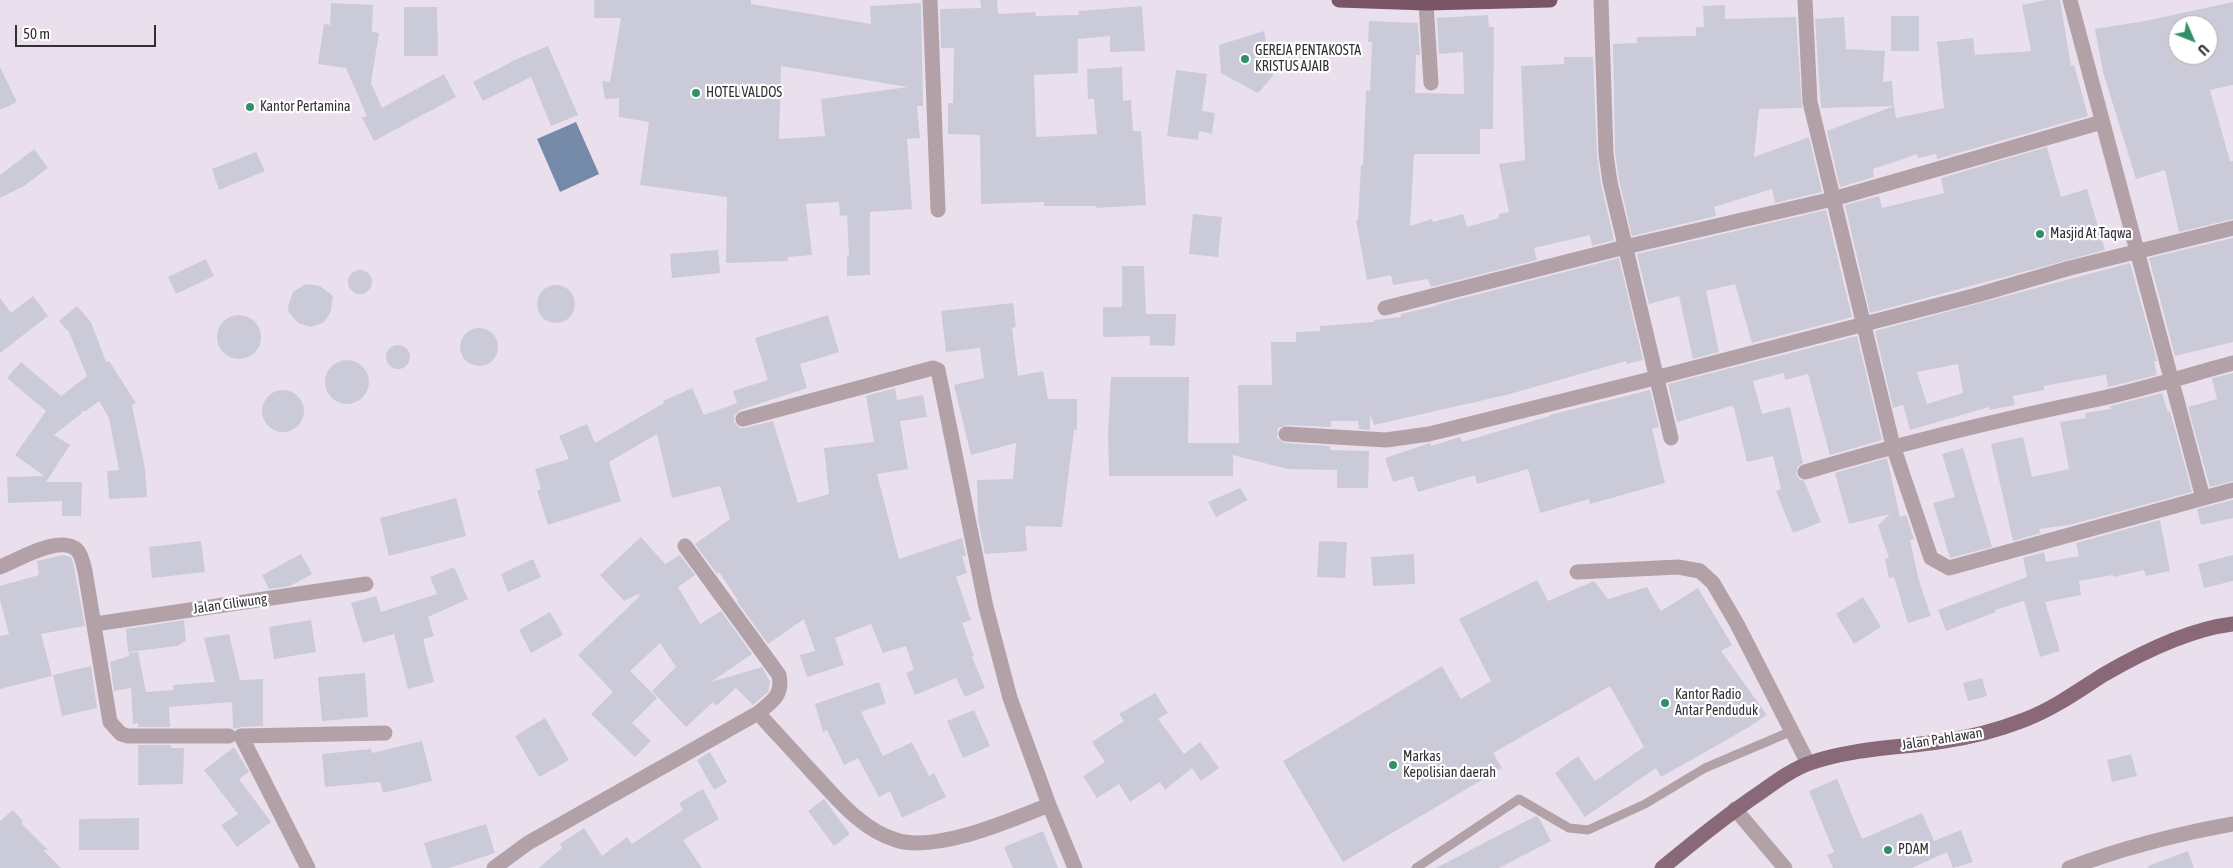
<!DOCTYPE html>
<style>
body{margin:0}
#map{position:relative;width:2233px;height:868px;overflow:hidden;background:#eae0ed;font-family:"Asap Condensed",sans-serif}
canvas{display:block}
.north{position:absolute;left:2168px;top:15px;width:50px;height:50px;box-sizing:border-box;background:#fff;border:1px solid #adacae;border-radius:50%;rotate:134deg;font-size:14px;font-weight:700;line-height:20px;text-align:center;color:#332f34}
.north::after{content:'';display:block;margin:auto;width:18px;height:22px;background:#319069;clip-path:polygon(50% 0,100% 100%,50% 72%,0 100%)}
.scale{position:absolute;left:15px;top:25px;width:141px;height:22px;box-sizing:border-box;border:2px solid #332f34;border-top:0;padding-left:6px;font-size:15px;line-height:18px;white-space:nowrap;color:#332f34;-webkit-text-stroke:4px #fff;paint-order:stroke}
</style>
<div id="map">
<canvas width="2233" height="868"></canvas>
<div class="north">U</div>
<div class="scale">50 m</div>
</div>
<script>
const ctx = document.querySelector('canvas').getContext('2d');
ctx.lineJoin = 'round';
function fillPath(path, color) { ctx.fillStyle = color; ctx.fill(path, 'evenodd'); }
function strokePath(path, color, width, dash) { ctx.strokeStyle = color; ctx.lineWidth = width; ctx.lineCap = dash ? 'butt' : 'round'; ctx.setLineDash(dash || []); ctx.stroke(path); }
function label(font, color, halo, rows, align = 'center') {
  ctx.font = font + ' "Asap Condensed",sans-serif'; ctx.lineWidth = 4.5; ctx.setLineDash([]); ctx.textBaseline = 'middle'; ctx.strokeStyle = halo; ctx.fillStyle = color; for (const [text, x, y, turn = 0] of rows) {
    ctx.save(); ctx.translate(x, y); ctx.rotate((+turn || 0) * Math.PI / 180); ctx.textAlign = isNaN(turn) ? turn : align; if (halo) ctx.strokeText(text, 0, 0); ctx.fillText(text, 0, 0); ctx.restore();
  }
}
const water = new Path2D(`
 M576,122L599,174L560,192L537,139Z`);
const building = new Path2D(`
 M594,0H751V4L871,24L870,6L921,3L923,106H917L920,138L907,139L912,209L870,212V275L847,276V256H849L847,215L840,216L839,202L806,204L812,255L788,257V261L726,263L727,197L640,185L649,122L619,117V98L605,99L602,81L610,82L621,18H594ZM781,66L908,87L821,99L825,136L779,139Z
 M980,0H997L998,14L1035,12L1036,16L1079,15L1078,11L1142,6L1145,51L1110,52V36L1078,39V73L1034,75L1036,137L1097,134L1094,99H1088L1087,69L1122,67L1123,101L1131,100L1133,131H1141L1146,205L1096,208V206H1044V202L981,204L980,135L948,134V103H953L954,48H941L940,9L981,8Z
 M2046,0H2060L2071,66L2074,65L2088,116L1937,159L1936,154L1918,158L1917,154L1873,169L1874,177L1840,187L1827,131L1894,106L1896,118L1944,108L1937,42L1973,38L1975,55L2031,51L2022,5Z
 M2233,2V85L2210,90L2230,161H2233V219L2179,232L2165,170L2136,179L2103,72L2095,29L2145,21ZM2178,25H2208V55H2178Z
 M331,3L373,5L372,32L379,33L371,83L382,108L444,74L456,97L374,141L362,118L367,116L346,68L318,64L324,24L330,25Z
 M1725,5V19L1796,17L1802,108L1759,109L1754,157L1809,137L1822,192L1775,203L1772,189L1714,207L1716,216L1632,236L1619,180L1615,153L1613,44L1637,43V37L1696,36V27H1704L1703,6Z
 M404,7H437L438,56H404Z
 M1488,15L1489,27H1494L1493,129H1480V154H1414L1410,226L1432,219L1433,222L1463,214L1467,227L1499,218V214L1509,212L1499,164L1525,160L1521,66L1564,64V57H1593L1597,155L1601,184L1614,240L1592,246L1590,235L1534,248L1537,260L1431,287L1428,279L1393,285L1391,275L1367,280L1356,220H1358L1361,165H1363L1366,91H1370L1372,42H1368L1369,21L1418,23L1420,55H1416L1415,93L1464,94L1463,52L1439,54L1437,18Z
 M1891,16H1919V51H1891Z
 M1844,17L1846,49L1885,51L1883,82L1892,81L1894,106L1821,108L1815,19Z
 M1264,31L1273,76L1258,93L1221,73L1219,45Z
 M548,46L578,115L551,126L531,77L483,101L473,82L517,59Z
 M0,67L17,102L0,110Z
 M1176,70L1207,74L1202,111L1215,113L1212,134L1199,131L1198,140L1167,136Z
 M2047,147L2061,197L2087,189L2105,250L1870,313L1845,205L1879,196L1882,208L1944,193L1941,178Z
 M34,149L48,168L24,186L0,198V175Z
 M256,152L265,171L219,190L212,169Z
 M1826,210L1852,317L1752,343L1735,284L1706,291L1719,352L1693,359L1679,296L1649,304L1637,254Z
 M1193,214L1222,217L1218,257L1189,254Z
 M2233,238V342L2175,356L2149,258Z
 M718,250L720,273L672,278L670,254Z
 M1619,258L1643,360L1627,364L1626,361L1506,395L1374,425L1370,414V430L1359,429L1358,421H1331V427L1287,425L1278,428L1277,438L1285,443L1330,446V450L1369,451L1368,488H1337V470L1287,469L1233,455V476H1109L1108,434L1111,377H1189L1188,443H1239L1238,385H1272L1271,342H1296V332L1320,331V326L1375,322L1374,320L1401,317V314L1436,306V305Z
 M206,259L214,276L176,294L168,277Z
 M2130,263L2157,361H2154L2157,375L2108,387L2106,375H2104L2044,386V390L2013,396L2015,405L1989,410V407L1910,430L1903,405L1893,408L1875,331ZM1958,364L1963,393L1927,404L1917,372Z
 M1122,266H1144L1146,314H1176L1175,346L1150,345V336L1103,337V307H1122Z
 M348 282a12 12 0 1 1 24 0a12 12 0 1 1-24 0Z
 M306,284L320,286L333,296L331,311L327,318L323,323L310,327L298,323L289,313L288,306L293,292Z
 M537 304a19 19 0 1 1 38 0a19 19 0 1 1-38 0Z
 M33,296L48,316L0,353V298L11,313Z
 M1013,303L1016,327L1012,328L1018,376L1043,371L1048,399H1077V430H1074L1062,527L1025,526L1027,551L985,554L978,520L977,480L1013,479L1016,443L971,455L954,385L984,378L980,348L946,352L941,311Z
 M77,306L91,322L106,362L109,361L136,403L132,405L145,469L147,497L109,499L107,471L119,470L109,418L99,401L86,411H82V413L54,435L70,445L46,482H82L81,516H62V501L8,503L7,477L44,476L15,455L46,411L7,378L21,362L61,396L87,376L69,332L59,321Z
 M828,315L839,352L800,364L807,388L740,410L734,416V422L740,428H745L773,421L798,503L829,494L824,448L874,442L866,396L895,388L897,400L923,395L927,417L900,421L908,469L877,474L899,559L962,538L966,556H962L967,573L956,577L971,620L962,623L974,656L972,657L985,688L965,697L956,678L915,695L906,673L914,670L906,646L883,653L871,624L835,638L844,665L807,677L800,655L815,651L804,619L768,644L737,601L738,600L719,572L717,574L695,544L730,519L720,486L672,498L657,434L609,462L621,501L548,525L537,491L541,489L535,469L569,459L559,436L587,424L595,443L664,403L663,401L692,388L704,415L737,403L733,391L768,380L755,338Z
 M217 337a22 22 0 1 1 44 0a22 22 0 1 1-44 0Z
 M460 347a19 19 0 1 1 38 0a19 19 0 1 1-38 0Z
 M1857,336L1882,440L1830,455L1808,374L1785,380L1784,373L1753,381L1762,414L1790,407L1803,463L1798,466L1796,474L1799,479L1804,481L1821,522L1793,533L1776,491L1781,489L1773,456L1747,462L1734,408L1731,406L1677,422L1668,384Z
 M386 357a12 12 0 1 1 24 0a12 12 0 1 1-24 0Z
 M325 382a22 22 0 1 1 44 0a22 22 0 1 1-44 0Z
 M2233,373V481L2210,487L2188,407L2217,399L2212,378Z
 M262 411a21 21 0 1 1 42 0a21 21 0 1 1-42 0Z
 M1650,390L1659,427L1652,429L1665,483L1590,504L1589,499L1540,513L1528,469L1477,484L1475,475L1418,492L1413,476L1393,482L1385,458L1430,443L1431,446L1460,437L1462,442L1550,416V415Z
 M2162,393L2168,412L2170,411L2192,492L2069,525L2039,529L2040,533L2013,541L1991,444L2023,437L2032,477L2069,469L2060,422L2086,418L2085,413L2111,409L2110,406Z
 M1963,448L1992,547L1950,558L1933,503L1955,497L1942,454Z
 M1887,458L1900,517L1906,515L1914,539L1910,540L1919,581L1931,616L1908,623L1894,577L1889,578L1885,559L1889,558L1878,525L1890,514L1849,524L1835,473Z
 M1240,488L1248,500L1216,517L1208,502Z
 M456,498L466,536L389,556L380,518Z
 M2233,500V518L2201,525L2197,509Z
 M2160,520L2170,571L2146,576L2144,570L2114,577L2113,575L2079,581L2081,595L2045,602L2060,651L2040,657L2024,601L1995,610L1996,612L1946,631L1938,610L2027,577L2023,558L2044,552L2046,562L2079,556L2076,543Z
 M641,537L665,564L680,555L695,575L678,587L700,624L721,611L752,654L711,682L762,667L770,682L768,692L753,705L736,688L716,706L713,702L686,727L652,691L676,667L660,643L630,671L657,698L632,723L651,741L635,757L591,714L613,692L578,655L640,596L638,594L624,601L600,575Z
 M201,541L205,572L152,578L149,547Z
 M1319,541L1347,542L1345,578L1317,577Z
 M301,554L312,574L290,586L269,589L262,575Z
 M1414,554L1415,584L1373,586L1371,557Z
 M63,555L71,557L73,562L85,626L41,634L52,676L0,689V636L9,634L0,600V586L39,575L37,561Z
 M2233,555V581L2204,588L2198,564Z
 M533,559L541,577L508,592L501,574Z
 M454,567L468,599L428,617L434,636L423,639L434,682L408,689L394,634L363,643L351,603L376,596L381,612L437,594L430,577Z
 M1537,580L1548,601L1594,581L1608,599L1647,587L1661,611L1698,588L1732,645L1721,651L1767,715L1744,730L1661,777L1656,768L1585,817L1555,773L1578,756L1595,781L1644,747L1610,686L1493,753L1502,768L1343,862L1283,761L1442,666L1461,699L1491,681L1459,619Z
 M1863,597L1881,627L1854,644L1836,614Z
 M550,612L563,635L531,653L519,630Z
 M184,620L186,641L177,646L128,652L126,629Z
 M311,620L316,652L274,659L269,627Z
 M229,634L240,680L263,679V726L241,727L235,729L233,728L232,702L169,707L170,727H138V723L133,724L131,688L114,691L110,662L129,656V653L138,652L146,692L174,690L173,685L215,682L204,638Z
 M91,666L97,708L62,716L53,675Z
 M365,673L368,717L322,721L318,677Z
 M1982,678L1987,696L1968,701L1963,683Z
 M879,682L886,703L861,712L883,756L912,742L929,776L934,773L946,797L902,818L890,791L879,797L858,758L844,765L827,730L823,732L815,704Z
 M1155,693L1168,713L1158,719L1184,754L1200,742L1219,768L1201,781L1192,768L1165,790L1160,782L1130,802L1119,784L1097,798L1083,776L1105,762L1092,742L1124,721L1119,714Z
 M974,710L990,746L963,758L947,721Z
 M545,718L569,760L539,777L515,736Z
 M422,741L432,781L383,793L380,782L325,787L322,754L371,749L372,753Z
 M138,745H171V748H184L183,784L138,785Z
 M234,747L249,772L239,779L271,822L237,847L221,825L238,814L204,770Z
 M710,752L727,782L714,790L697,760Z
 M2131,754L2137,776L2112,782L2107,760Z
 M1837,779L1862,839L1922,813L1934,841L1961,830L1973,862L1953,868L1947,852L1912,868H1833L1827,855L1834,852L1809,791Z
 M703,789L719,819L683,840L702,868H539L562,848L560,844L584,828L602,856L627,837L632,844L683,810L679,803Z
 M824,799L850,834L834,846L808,811Z
 M13,810L23,821L21,823L48,850H43L61,868H0V821Z
 M1536,816L1539,818L1551,841L1499,868H1436Z
 M139,818V850H79V819Z
 M486,824L495,853L449,868H432L424,843Z
 M1043,831L1058,868H1013L1004,847Z
 M2188,851L2194,868H2148V866Z`);
const lane = new Path2D(`
 M1416,868L1519,799L1569,828L1588,830L1645,804L1705,768L1792,731`);
const street = new Path2D(`
 M930,0L938,210
 M1601,0L1606,154L1610,182L1671,438
 M1805,0L1810,102L1893,446L1931,558L1949,568L2233,490
 M2070,0L2203,498
 M1426,3L1431,83
 M1385,308L1625,247L1833,199L2102,122
 M743,419L933,368L938,370L986,607L1010,698L1049,805
 M1286,434L1386,440L1429,434L1655,378L1977,295L2070,268L2233,228
 M1805,472C1899,444 1993,421 2089,401C2138,391 2185,376 2233,363
 M685,546L779,675C783,695 773,701 758,713
 M0,567C18,560 60,534 77,550C82,555 83,564 85,571L110,722L121,734L128,736H229
 M1577,572L1678,567L1700,571L1713,583L1737,624L1808,763
 M95,624L366,584
 M1735,809L1785,868
 M308,868L241,736L385,733
 M494,868L528,843L758,713C776,733 794,752 812,772C836,797 861,830 896,840C937,853 1011,820 1049,805L1075,868
 M2069,868C2123,848 2177,834 2233,824`);
const primary = new Path2D(`
 M1662,868C1695,841 1728,814 1764,790C1778,780 1793,769 1810,763C1852,748 1900,748 1944,741C1972,737 1998,730 2024,720C2053,709 2078,691 2103,675C2141,653 2190,629 2233,624`);
const highway = new Path2D(`
 M1339,0L1426,3L1550,0`);
const markers = [
 [1245,59,5,"#319069"],
 [696,93,5,"#319069"],
 [250,107,5,"#319069"],
 [2040,234,5,"#319069"],
 [1665,703,5,"#319069"],
 [1393,765,5,"#319069"],
 [1888,850,5,"#319069"]
];
const poiNames = [
 ["GEREJA PENTAKOSTA",1255,51],
 ["KRISTUS AJAIB",1255,67],
 ["HOTEL VALDOS",706,93],
 ["Kantor Pertamina",260,107],
 ["Masjid At Taqwa",2050,234],
 ["Kantor Radio",1675,695],
 ["Antar Penduduk",1675,711],
 ["Markas",1403,757],
 ["Kepolisian daerah",1403,773],
 ["PDAM",1898,850]
];
const streetNames = [
 ["Jalan Ciliwung",230,604,-8],
 ["Jalan Pahlawan",1942,739,-9]
];
fillPath(water, '#748aa8');
fillPath(building, '#cbcad9');
strokePath(lane, '#b3a1a8', 9);
strokePath(street, '#b3a1a8', 15);
strokePath(primary, '#896977', 15);
strokePath(highway, '#795565', 15);
for (const [x, y, r, color] of markers) { const dot = new Path2D(); dot.arc(x, y, r, 0, 2 * Math.PI); ctx.fillStyle = color; ctx.fill(dot); strokePath(dot, '#fff', 2); }
label('14px', '#332f34', '#fff', poiNames, 'left');
label('14px', '#332f34', '#fff', streetNames);
</script>
